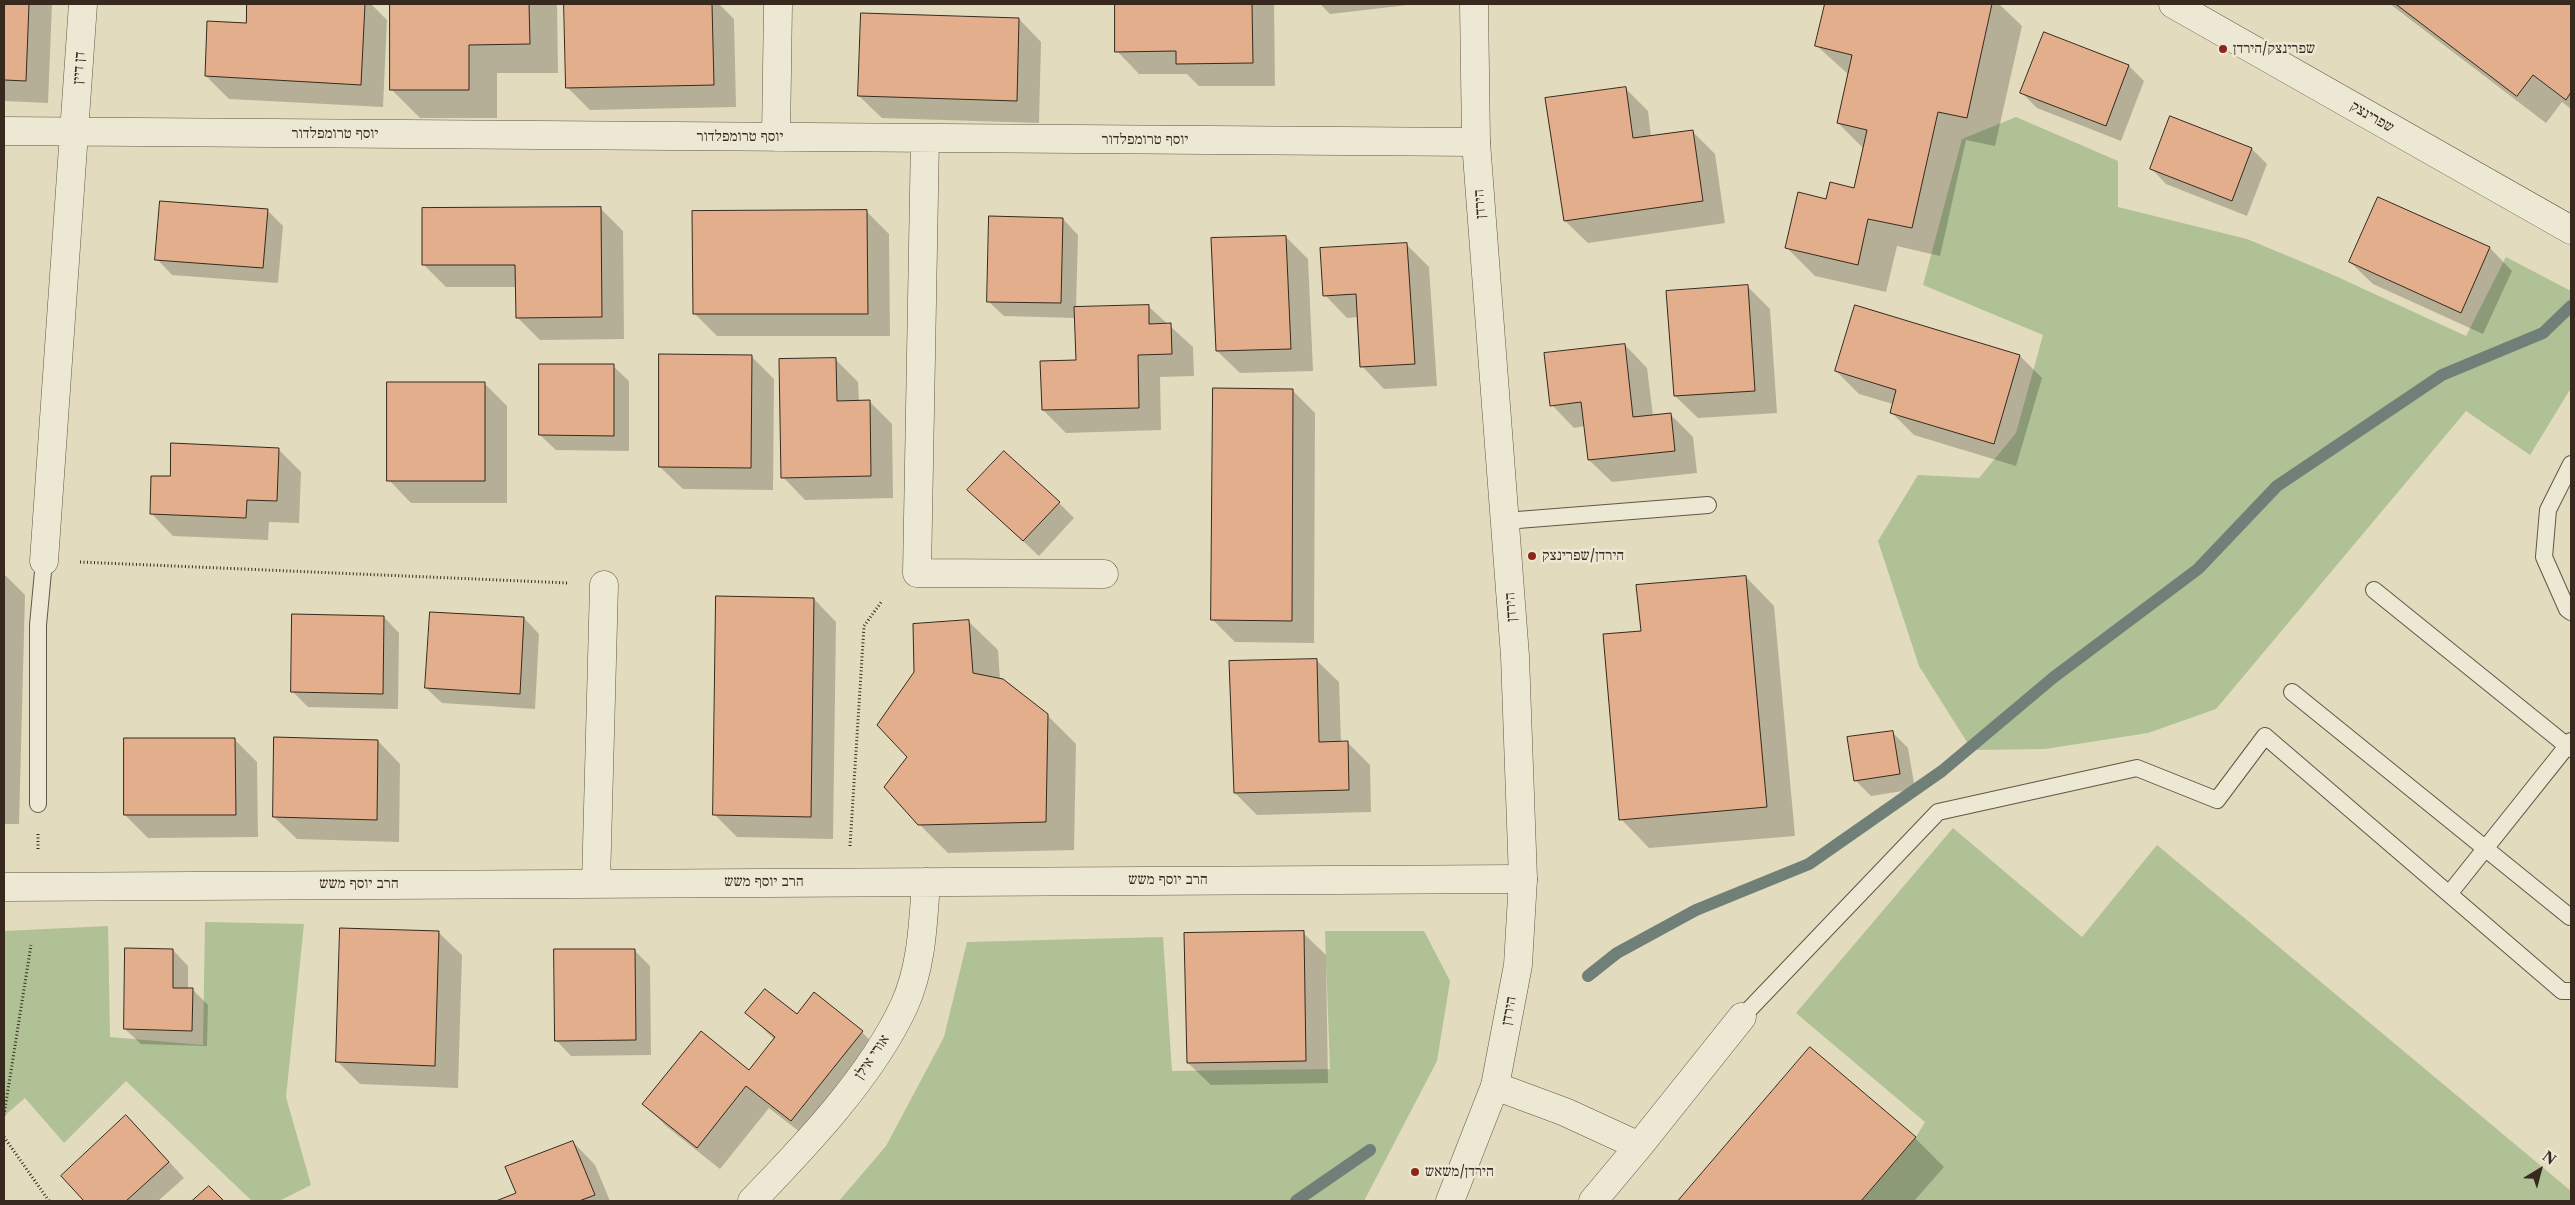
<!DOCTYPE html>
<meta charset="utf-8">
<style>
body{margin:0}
#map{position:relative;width:2575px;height:1205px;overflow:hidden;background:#e3dbbd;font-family:"Libre Caslon Text",serif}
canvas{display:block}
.frame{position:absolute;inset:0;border:5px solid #37291e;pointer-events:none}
.north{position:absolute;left:2515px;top:1145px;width:50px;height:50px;-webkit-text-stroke:4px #ede8d4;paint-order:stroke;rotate:37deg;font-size:14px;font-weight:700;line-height:20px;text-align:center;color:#37291e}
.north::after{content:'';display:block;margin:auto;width:18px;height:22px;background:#37291e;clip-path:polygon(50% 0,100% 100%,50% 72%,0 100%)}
</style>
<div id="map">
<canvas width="2575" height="1205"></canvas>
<div class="frame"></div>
<div class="north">N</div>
</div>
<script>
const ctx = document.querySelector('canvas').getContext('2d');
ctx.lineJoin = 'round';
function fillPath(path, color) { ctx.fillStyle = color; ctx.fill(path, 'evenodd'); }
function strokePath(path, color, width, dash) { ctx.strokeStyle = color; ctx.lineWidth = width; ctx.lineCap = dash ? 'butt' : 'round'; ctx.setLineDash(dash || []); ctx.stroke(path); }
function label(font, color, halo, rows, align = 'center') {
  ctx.font = font + ' "Libre Caslon Text","Frank Ruhl Libre",serif'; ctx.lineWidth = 5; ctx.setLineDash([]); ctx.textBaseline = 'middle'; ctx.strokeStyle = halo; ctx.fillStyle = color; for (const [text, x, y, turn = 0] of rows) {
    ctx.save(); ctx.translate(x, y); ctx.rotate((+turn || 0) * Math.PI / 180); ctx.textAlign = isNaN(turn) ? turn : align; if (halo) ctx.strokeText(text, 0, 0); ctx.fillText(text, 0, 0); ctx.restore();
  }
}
const green = new Path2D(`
 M2016,117L2118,161V207L2247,239L2331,274L2466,336L2506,257L2571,291V388L2530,455L2466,411L2216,709L2148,733L2045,749L1972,750L1919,666L1878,541L1918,475L1979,478L2016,433L2043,335L1923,285L1962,139Z
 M1953,828L2082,937L2157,845L2571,1191V1201H1861L1916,1137L1925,1122L1796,1013Z
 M205,922L304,924L286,1097L311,1185L279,1201H252L126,1081L64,1143L25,1098L4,1116V931L108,926L110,1037L203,1045Z
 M1325,931H1424L1450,981L1437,1061L1364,1201H839L886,1146L944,1037L967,942L1163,937L1172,1071L1330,1069Z`);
const shadow = new Path2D(`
 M4,4H52L48,103L4,101Z
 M248,4H371L387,20L383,107L229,99L206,76L247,24Z
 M391,4H557L558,73H497V118H420L391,89Z
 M565,4H719L734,19L736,107L590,110L567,87Z
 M1116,4H1274L1275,86H1199L1187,74H1139L1117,51Z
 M1320,4H1408V5L1330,14Z
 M1558,4H1603L1559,5Z
 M1827,4H1999L2022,26L1995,146L1966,140L1940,256L1897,246L1886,292L1815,276L1786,247L1827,200L1855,189L1864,149L1838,123L1849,75L1817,46Z
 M2390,4H2571V109L2562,102L2546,123Z
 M1019,19L1041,42L1039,123L882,118L859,96Z
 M2129,66L2144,81L2121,141L2037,108L2022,93Z
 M1625,88L1648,111L1651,137L1692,131L1715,154L1725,223L1588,243L1565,221Z
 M2252,149L2267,164L2247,216L2166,184L2151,168Z
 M2379,198L2490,248L2512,271L2483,334L2373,284L2350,262Z
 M600,208L623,231L624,339L540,340L517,317V287H446L424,265Z
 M267,210L283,226L278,283L172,275L157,259Z
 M866,211L889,234L890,336H717L695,314Z
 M1063,219L1078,235L1076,308L1148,306L1193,347L1194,376L1160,377L1161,430L1066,433L1043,410L1077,362L1076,318L1004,316L988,301Z
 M1286,237L1308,259L1313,371L1240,373L1217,351Z
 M1406,244L1429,267L1437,386L1384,389L1362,366L1358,317L1347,318L1325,295Z
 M1747,286L1770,309L1777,413L1698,418L1675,396Z
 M1625,345L1647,368L1653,416L1670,414L1693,437L1697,473L1612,482L1589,460L1585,426L1574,428L1552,405Z
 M751,356L774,379L773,490L683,489L660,467Z
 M2020,356L2042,378L2016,466L1914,435L1891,412L1893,404L1859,394L1836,371Z
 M836,360L858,382L859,402L869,401L892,424L893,498L805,500L783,477Z
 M613,366L629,381V451L556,450L540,435Z
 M484,383L507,406V503H411L389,480Z
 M1293,391L1315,413L1314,643L1235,642L1213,620Z
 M278,449L301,472L299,523L269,522L268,540L173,536L151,513L172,478Z
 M1059,503L1074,518L1039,556L984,505Z
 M4,574L25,595L19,824H4Z
 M1746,577L1774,606L1795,836L1649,848L1621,819L1642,632Z
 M814,599L836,622L833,839L737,837L714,814Z
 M384,617L399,633L398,709L308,707L292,691Z
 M524,618L539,634L535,709L442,703L426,688Z
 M969,622L998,650L1000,680L1047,715L1076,744L1074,850L948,853L919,824L908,756Z
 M1316,660L1339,682L1341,743H1348L1370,765L1371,812L1257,815L1235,793Z
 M1892,732L1908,748L1915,789L1871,796L1855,780Z
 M235,740L257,762L258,837L148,838L125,815Z
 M378,741L400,764L399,842L297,839L274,817Z
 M342,929L439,933L462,955L458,1088L360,1084L338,1062Z
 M1303,933L1326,955L1328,1083L1211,1085L1188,1063Z
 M173,950L188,966V989H192L208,1005L207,1046L141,1044L125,1029Z
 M634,950L650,966L651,1055L571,1056L556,1040Z
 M747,1013L797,1016L862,1032L884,1055L814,1143L769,1108L720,1169L666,1126L644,1104L749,1072L775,1040Z
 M1810,1049L1915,1138L1944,1167L1914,1201H1680Z
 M142,1132L184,1178L158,1201H86L63,1176Z
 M573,1142L595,1165L610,1201H500L518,1194Z`);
const stream = new Path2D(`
 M1588,976L1617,953L1696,910L1809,864L1942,771L2054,677L2198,569L2277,486L2442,375L2543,333L2571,306
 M1296,1201L1370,1150`);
const building = new Path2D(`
 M4,4H29L26,81L4,80Z
 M247,4H365L361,85L205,76L207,21L246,23Z
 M390,4H529L530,44L469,45V90H390Z
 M564,4H712L714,85L566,88Z
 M1115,4H1252L1253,63L1176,64V51L1115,52Z
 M1825,4H1992L1967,118L1938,112L1912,228L1868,219L1858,265L1785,248L1798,192L1826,199L1830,182L1854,188L1867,130L1837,123L1852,55L1815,46Z
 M2396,4H2571V92L2566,100L2533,75L2517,96Z
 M861,13L1019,18L1017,101L858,96Z
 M2044,32L2129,65L2106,126L2020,93Z
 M1626,87L1633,138L1693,130L1703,201L1564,221L1545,98Z
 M2170,116L2252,148L2232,201L2150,169Z
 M2378,197L2490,247L2461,313L2349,262Z
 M160,201L268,209L263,268L155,260Z
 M601,207L602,317L516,318L515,265H422V208Z
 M867,210L868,314H693L692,211Z
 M989,216L1063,218L1061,303L987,302Z
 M1286,236L1291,349L1216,351L1211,238Z
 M1407,243L1415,364L1360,367L1356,294L1323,296L1320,248Z
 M1748,285L1755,391L1674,396L1666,291Z
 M1149,305V324L1171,323L1172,354L1138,355L1139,408L1042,410L1040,361L1076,360L1074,307Z
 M1855,305L2020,355L1994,444L1890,413L1896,390L1835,371Z
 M1625,344L1633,417L1671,413L1675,451L1588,460L1581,402L1550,406L1544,353Z
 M659,354L752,355L751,468L659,467Z
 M836,358L837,401L870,400L871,476L781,478L779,359Z
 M539,364H614V436L539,435Z
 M387,382H485V481H387Z
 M1213,388L1293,389L1292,621L1211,620Z
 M171,443L279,448L277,501L247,500L246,518L150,514L151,476H170Z
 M1004,451L1060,502L1023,541L967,490Z
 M1746,576L1767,807L1619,820L1603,634L1641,631L1636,585Z
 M716,596L814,598L811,817L713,815Z
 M430,612L524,617L520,694L425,688Z
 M292,614L384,616L383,694L291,692Z
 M969,620L973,673L1003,679L1048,714L1046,822L918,825L884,787L907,757L877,725L914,672L913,624Z
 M1317,659L1319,742L1348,741L1349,790L1234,793L1229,661Z
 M1893,731L1900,774L1854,781L1847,737Z
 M274,737L378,740L377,820L273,817Z
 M124,738H235L236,815H124Z
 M340,928L439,931L435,1066L336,1062Z
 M1304,931L1306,1061L1187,1063L1184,933Z
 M125,948L173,949V988H193L192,1031L124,1029Z
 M554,949H635L636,1040L555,1041Z
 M765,989L797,1014L814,992L863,1031L791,1121L746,1086L697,1148L642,1104L701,1031L749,1070L775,1037L745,1013Z
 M1810,1047L1916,1137L1861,1201H1678Z
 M126,1115L169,1162L126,1201H84L61,1176Z
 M573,1141L595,1195L579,1201H496L516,1193L505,1167Z
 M209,1186L224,1201H192Z`);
const path = new Path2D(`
 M80,562L568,583
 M38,834V850
 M850,846L864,626L882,601
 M4,1115L31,945
 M4,1137L49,1201`);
const service = new Path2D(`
 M2571,464L2548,510L2544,557L2567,609L2571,612
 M1505,521L1708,505
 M2374,590L2571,749
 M2292,692L2570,917
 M38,804V625L44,561
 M2449,894L2571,741
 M1742,1017L1938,812L2137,768L2217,800L2265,736L2562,991H2571`);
const minor = new Path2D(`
 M4,131L1476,142
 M776,137L778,4
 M925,138L917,573L1104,574
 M44,561L83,4
 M596,883L604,585
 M4,887L1523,879
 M1495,1086L1565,1112L1639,1146L1742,1017
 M752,1201C806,1145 871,1077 904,1006C922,967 923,923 926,882
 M1593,1201L1639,1146`);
const tertiary = new Path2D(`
 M2173,4L2571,230
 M1450,1201L1495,1086L1518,965L1523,879L1515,656L1476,142L1474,4`);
const markers = [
 [2223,49,5,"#8f2418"],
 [1532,556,5,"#8f2418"],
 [1415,1172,5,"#8f2418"]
];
const poiNames = [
 ["שפרינצק/הירדן",2233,49],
 ["הירדן/שפרינצק",1542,556],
 ["הירדן/משאש",1425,1172]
];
const streetNames = [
 ["דן דיין",79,68,-86],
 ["שפרינצק",2372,117,30],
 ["יוסף טרומפלדור",335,134],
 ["יוסף טרומפלדור",740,137],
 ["יוסף טרומפלדור",1145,140],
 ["הירדן",1480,204,-94],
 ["הירדן",1511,607,-94],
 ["הרב יוסף משש",1168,880],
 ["הרב יוסף משש",764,882],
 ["הרב יוסף משש",359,884],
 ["הירדן",1509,1011,-80],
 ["אורי אילן",872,1057,-56]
];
fillPath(green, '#afc195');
fillPath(shadow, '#0003');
strokePath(stream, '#708079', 12);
fillPath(building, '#e2ae8c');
strokePath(building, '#37291e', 1);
strokePath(service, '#625646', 18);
strokePath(minor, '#625646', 29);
strokePath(tertiary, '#625646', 29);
strokePath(path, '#37291e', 3, [1, 2.5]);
strokePath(service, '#ede8d4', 16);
strokePath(minor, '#ede8d4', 28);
strokePath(tertiary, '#ede8d4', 28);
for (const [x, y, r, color] of markers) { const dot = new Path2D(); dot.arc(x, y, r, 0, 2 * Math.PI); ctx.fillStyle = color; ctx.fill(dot); strokePath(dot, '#ede8d4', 2); }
label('15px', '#37291e', '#ede8d4', poiNames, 'left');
label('15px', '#37291e', '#ede8d4', streetNames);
</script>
